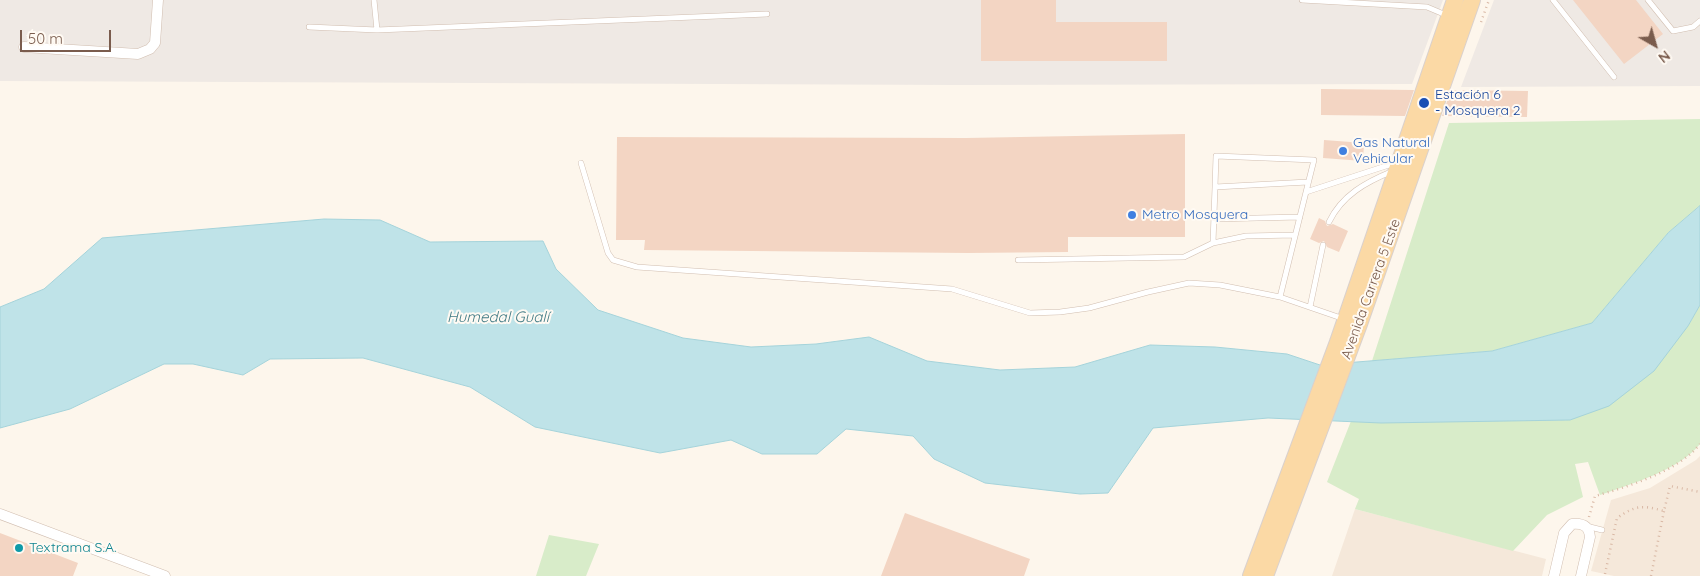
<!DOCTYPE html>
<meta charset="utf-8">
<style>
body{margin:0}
#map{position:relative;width:1700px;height:576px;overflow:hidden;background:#fdf6ec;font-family:Quicksand,sans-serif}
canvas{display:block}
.north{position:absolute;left:1630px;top:20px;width:50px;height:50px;-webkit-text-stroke:4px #fffaf3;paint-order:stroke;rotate:142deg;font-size:14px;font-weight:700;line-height:20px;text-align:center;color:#7a5c4d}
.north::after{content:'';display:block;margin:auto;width:18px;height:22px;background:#7a5c4d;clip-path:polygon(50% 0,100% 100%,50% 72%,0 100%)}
.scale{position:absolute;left:20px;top:30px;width:91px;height:22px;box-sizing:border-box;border:2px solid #7a5c4d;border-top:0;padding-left:6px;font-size:15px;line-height:18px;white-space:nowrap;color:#7a5c4d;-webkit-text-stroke:4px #fffaf3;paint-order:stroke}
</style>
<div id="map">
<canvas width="1700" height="576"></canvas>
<div class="north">N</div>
<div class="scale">50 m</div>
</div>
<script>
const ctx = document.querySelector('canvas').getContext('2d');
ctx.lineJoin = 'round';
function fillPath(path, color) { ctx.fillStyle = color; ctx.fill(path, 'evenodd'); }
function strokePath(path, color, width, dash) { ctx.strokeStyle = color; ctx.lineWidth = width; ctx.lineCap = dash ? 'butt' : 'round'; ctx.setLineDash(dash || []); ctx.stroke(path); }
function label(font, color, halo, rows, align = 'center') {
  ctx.font = font + ' Quicksand,sans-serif'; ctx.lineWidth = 4; ctx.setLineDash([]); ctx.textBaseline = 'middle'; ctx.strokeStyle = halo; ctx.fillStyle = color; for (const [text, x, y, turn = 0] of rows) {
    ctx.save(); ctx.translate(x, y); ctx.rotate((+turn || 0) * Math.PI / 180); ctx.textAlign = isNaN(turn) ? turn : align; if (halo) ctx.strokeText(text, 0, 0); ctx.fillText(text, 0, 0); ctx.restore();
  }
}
const residential = new Path2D(`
 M1700,456V576H1614L1591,571L1611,500L1650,488L1696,460Z
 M1355,509L1546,559L1542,576H1332Z`);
const industrial = new Path2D(`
 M0,0H1443L1412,84L956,85L0,81Z
 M1494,0H1700V86L1461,87Z`);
const green = new Path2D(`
 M1700,119V206L1668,233L1592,323L1492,351L1372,361L1449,123Z
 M1700,305V444C1679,470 1631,484 1600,495L1588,462L1575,464L1583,497L1547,515L1513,551L1355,509L1359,499L1327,482L1351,421L1570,420L1688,326Z
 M549,535L599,544L586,576H536Z`);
const water = new Path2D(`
 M1700,206V305L1688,326L1654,371L1609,406L1570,420L1381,423L1268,418L1153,428L1108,493L1080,494L985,483L934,459L913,436L846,429L817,454H762L731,440L660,453L535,427L470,387L363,358L270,359L243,375L193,364H164L70,409L0,428V307L44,289L102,238L324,219L380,220L430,242L543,241L556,269L598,310L683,338L751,347L816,344L869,337L927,361L1000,370L1075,367L1150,345L1215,347L1287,354L1320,365L1492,351L1592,323L1668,233Z`);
const building = new Path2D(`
 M981,0H1056V22H1167V61H981Z
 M1573,0H1636L1663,34L1624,64Z
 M1321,89L1414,90L1405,116L1321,115Z
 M1451,90L1528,91L1527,117L1442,116Z
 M1185,134V237H1068V252L968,253L644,250L645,240H616L617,137L966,138Z
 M1324,140L1364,143L1363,161L1323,158Z
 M1319,218L1325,221L1327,226L1333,224L1348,231L1339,252L1327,247L1324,241L1319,243L1310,239Z
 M905,513L1030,559L1024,576H881Z
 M0,533L78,563L73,576H0Z`);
const path = new Path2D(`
 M1481,22L1489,0
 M1589,517L1595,496C1627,487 1679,471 1700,444
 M1605,574L1617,518C1636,505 1642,505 1664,511L1670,486L1700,492
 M1651,576L1664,511`);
const lane = new Path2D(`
 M374,0L377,30L767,14
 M1302,0L1427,7L1446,15
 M1553,0L1614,77
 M1648,0L1673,31L1693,27L1700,21
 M309,27L377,30
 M581,163L608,253L613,260L637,267L952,289L1030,313L1060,312L1089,308L1148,292L1189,283L1220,285L1280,297L1344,319
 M1215,187L1216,156L1314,160L1306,192
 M1214,219L1300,217
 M1329,222C1342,195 1366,182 1393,171
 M1295,235L1246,236L1213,243L1215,187L1308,182
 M1018,260L1184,257L1213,243
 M1280,297L1306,192L1395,163
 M1310,307L1323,245
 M1586,526L1602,530`);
const street = new Path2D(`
 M24,47L138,54L150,49L155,43L158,0
 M0,514L165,576
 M1554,576L1564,533L1572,524C1583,523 1589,526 1590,537L1581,576`);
const primary = new Path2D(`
 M1251,576L1338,342L1455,0
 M1265,576L1359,324L1472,0`);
const markers = [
 [1424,103,6,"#1a4fb4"],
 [1343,151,5,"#3f7fe0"],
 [1132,215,5,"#3f7fe0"],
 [19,548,5,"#0f9aa8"]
];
const transitNames = [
 ["Estación 6",1435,95],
 ["- Mosquera 2",1435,111]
];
const shopNames = [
 ["Gas Natural",1353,143],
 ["Vehicular",1353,159],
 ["Metro Mosquera",1142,215]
];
const streetNames = [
 ["Avenida Carrera 5 Este",1371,289,-70]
];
const cultureNames = [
 ["Textrama S.A.",29,548]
];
const waterNames = [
 ["Humedal Gualí",498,317]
];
fillPath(residential, '#f5e8da');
fillPath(industrial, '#efe9e4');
fillPath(green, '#d8ecc9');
fillPath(water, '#bfe3e8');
strokePath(water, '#a5d3da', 1);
fillPath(building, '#f3d5c3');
strokePath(lane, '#d1beb0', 6);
strokePath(street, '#d1beb0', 11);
strokePath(primary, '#dad1cd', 18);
strokePath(path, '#d9b8a5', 2.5, [1, 4]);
strokePath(lane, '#fff', 5);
strokePath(street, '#fff', 10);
strokePath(primary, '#fbd9a5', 16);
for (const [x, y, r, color] of markers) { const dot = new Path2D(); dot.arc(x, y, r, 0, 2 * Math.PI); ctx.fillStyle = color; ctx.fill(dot); strokePath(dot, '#fffaf3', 2); }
label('14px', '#164399', '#fffaf3', transitNames, 'left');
label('14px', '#366cbe', '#fffaf3', shopNames, 'left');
label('14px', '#7a5c4d', '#fffaf3', streetNames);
label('14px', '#0d838f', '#fffaf3', cultureNames, 'left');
label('italic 15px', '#437c86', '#fffaf3', waterNames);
</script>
